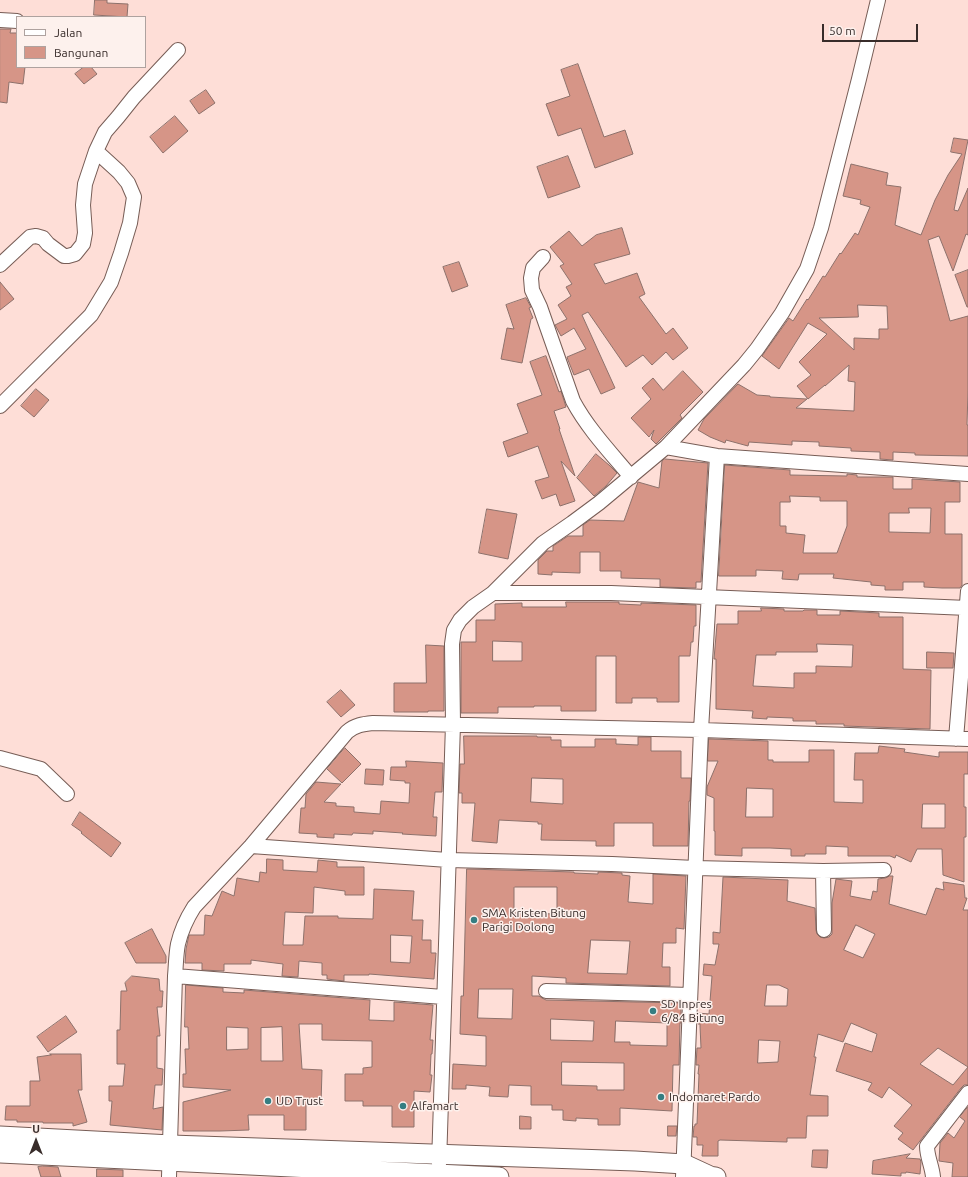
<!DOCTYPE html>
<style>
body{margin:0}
#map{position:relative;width:968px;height:1177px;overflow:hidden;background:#feded7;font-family:Ubuntu,sans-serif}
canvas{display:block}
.legend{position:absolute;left:16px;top:16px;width:130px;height:52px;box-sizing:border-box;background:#fdf1ed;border:1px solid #aea29f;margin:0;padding:5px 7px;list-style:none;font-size:12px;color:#382c2a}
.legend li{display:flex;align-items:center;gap:8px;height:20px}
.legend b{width:20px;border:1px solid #aea29f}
.north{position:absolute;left:16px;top:1121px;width:40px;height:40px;-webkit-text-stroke:3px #fdf1ed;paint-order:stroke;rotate:0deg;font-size:11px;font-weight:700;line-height:16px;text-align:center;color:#382c2a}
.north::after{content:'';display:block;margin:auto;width:14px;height:18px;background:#382c2a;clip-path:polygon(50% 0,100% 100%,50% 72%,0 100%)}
.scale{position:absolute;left:822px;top:24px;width:96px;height:18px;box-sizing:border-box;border:2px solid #382c2a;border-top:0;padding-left:5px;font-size:12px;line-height:14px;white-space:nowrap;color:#382c2a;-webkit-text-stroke:3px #fdf1ed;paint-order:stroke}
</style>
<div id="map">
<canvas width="968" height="1177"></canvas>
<ul class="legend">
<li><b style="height:5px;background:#fff"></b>Jalan</li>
<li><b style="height:11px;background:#d69587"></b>Bangunan</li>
</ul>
<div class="north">U</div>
<div class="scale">50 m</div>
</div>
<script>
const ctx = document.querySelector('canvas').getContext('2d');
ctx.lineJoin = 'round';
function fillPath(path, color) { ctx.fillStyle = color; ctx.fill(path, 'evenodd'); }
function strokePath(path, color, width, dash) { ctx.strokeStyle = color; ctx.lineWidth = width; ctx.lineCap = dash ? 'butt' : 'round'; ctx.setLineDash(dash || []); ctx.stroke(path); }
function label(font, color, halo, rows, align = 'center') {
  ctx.font = font + ' Ubuntu,sans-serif'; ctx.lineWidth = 3; ctx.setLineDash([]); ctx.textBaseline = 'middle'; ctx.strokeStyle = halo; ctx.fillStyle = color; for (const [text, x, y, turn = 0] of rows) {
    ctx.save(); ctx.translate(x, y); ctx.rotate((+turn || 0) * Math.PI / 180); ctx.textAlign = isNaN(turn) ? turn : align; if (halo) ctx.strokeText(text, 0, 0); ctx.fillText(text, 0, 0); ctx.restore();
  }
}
const building = new Path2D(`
 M95,0H107V3L128,4L127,17L94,15Z
 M0,29H11L10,33H17V67H25L23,84L9,82L7,103L0,102Z
 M578,64L604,137L625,130L633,154L595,168L581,128L558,136L546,104L570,96L561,70Z
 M84,67H91L97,74L84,84L75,74Z
 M206,90L215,103L199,114L190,101Z
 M175,116L188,131L163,153L150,137Z
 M954,138L968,140L954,210L958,211L968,188V235L966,234L953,271L939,236L928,240L950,321L968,316V391L967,425H968V456L915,455V453L893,452V460L880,459V452L851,451V448L819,446V442L792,441V445L749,442L748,446L726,440L725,443L710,437L698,430L704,419L738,384L757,395L770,396V397L807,399L796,408L854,411L855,382L848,381L849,365L825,386V385L808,399L797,386L811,375L799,362L827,334L808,323L779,369L762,356L789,318L793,321L807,299L808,300L823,276L825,277L840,253L841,254L855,233L858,235L870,207L860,204L861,200L843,196L851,164L888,173L886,185L901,187L895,225L921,235L935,200L948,175L962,154L951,152ZM858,305L887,306L888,329H879V339L854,338V350L819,318L858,317Z
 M568,156L580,187L548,198L537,167Z
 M622,228L630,254L594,264L605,284L637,273L645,294L639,297L666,334L673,328L688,348L673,360L666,352L652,365L643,355L626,367L588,312L582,315L615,388L601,394L589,369L574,375L568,360L567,357L586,349L574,328L561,336L555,325L567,319L558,305L571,296L566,287L572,284L560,266L564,264L550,247L569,231L582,246L596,235Z
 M459,262L468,286L452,292L443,267Z
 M968,270V307H967L955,275Z
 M0,282L14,299L0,310Z
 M526,298L531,307L529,308L533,318L531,319L522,363L501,359L507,328L514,329L506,305Z
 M546,356L559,392L561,391L566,407L554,411L560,429H559L575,476L561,461L575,501L560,506L556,494L542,499L535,481L549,477L538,446L508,457L503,442L528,433L517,404L542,395L530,362Z
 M683,371L703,392L680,415L682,418L656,444L651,439L654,430L649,437L631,418L651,399L642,388L653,378L663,390Z
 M36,389L49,400L34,417L21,406Z
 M596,454L609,465L617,473L606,486L594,496L577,478Z
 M665,459L708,463L701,582H696V588L660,587V579L621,578V571H600V552H580V573L552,572V575L538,574V560L547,551H553V546L568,536H583V525L590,520L624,521L638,482L659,488L662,461Z
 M725,465L790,470V475L847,476V474L857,475V477H893V489H912V479L960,482V502H945V534H962V585L960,588H942L924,587V582H903V590H885V586L871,585V582L833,578L834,574H799L798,580L782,579L783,571L756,570V576H719ZM790,496L820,497V501H847V526L837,553H803L805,535L786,533V526H780V502H790ZM909,508H931L930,533L889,532V513H909Z
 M487,509L517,514L508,559L479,553Z
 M566,602H619V604L641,605V603L696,605V626H694L693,642H691L690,656H679V702H657V698H632V703H616V656H596V711H561V706H534V707H498V713H461V642H476V620H495V604L522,603V607H566ZM493,641L522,642V661H493Z
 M761,608L784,609V611H803L804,610H817V615H840V611L879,613V617H903V669L931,670L930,729L844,726V724H816V721H793V718L767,717V719L752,718L753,711L716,709V659H714L717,624H738V611H761ZM817,644L853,645L852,667L816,666V673H794V688L753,686L756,655H776V652H817Z
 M426,645L444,646V711H428V712H394V683H426Z
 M927,652L954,653L953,668H927Z
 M341,690L355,705L341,717L327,702Z
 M464,736H537V737H551V740H561V747H595V739H616V744L638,745V737H651V751H681V778H691L690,801H689L688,846H653V823H614V846H596V841L541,840L542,824H538V822L499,820L497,843L472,841L475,803H462V793H459L460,764H464ZM532,778L563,779V804L531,802Z
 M709,739L768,741V760H773V762H809V750H834V802L863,803V780H854L855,753H878L879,746L905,749L904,752L939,757V752H968V774H964V807H966V837H964V882L943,875L942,849H917L911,862L896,855L895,858L890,856H848V847L826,846V854H805V856H791V849L770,848H742V856L715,855V831H714V798L707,795V787L718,761H708ZM747,788L773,789V817H746ZM923,804H945V828H922Z
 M345,748L361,764L342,783L327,769Z
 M406,761L443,763L442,792H435L433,817H437L436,836L402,834L403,833L373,831V834L353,833L352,835L334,834V838L317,837V834L299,833L301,808H305L306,794L316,782L341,784L324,802L336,803V806L354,807V812L380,814L381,801L409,803L410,783H405V781L390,780L391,767H406Z
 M366,769L384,770L383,785L365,784Z
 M80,812L121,843L111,857L81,833L82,832L72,825Z
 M267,859L283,860V870L317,872L318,860L337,862V867H364V895H345V891L314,887L313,913L285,912L283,945H303L305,916H338V918L373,919L374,889L414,891L412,920H423L422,940H431V953H436L434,979L369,974V975H344V981L327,979V975H322V963L299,961L298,977L282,976L283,964L251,960V964H224V971L202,970V963H185L186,949L189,935H204L205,915L212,916L222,891L234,896L237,878L259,882L260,872L266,873ZM391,935L412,936L410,963L391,962Z
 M467,869L574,872V873L598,874V872L622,873V875L630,876L628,902L653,904V874L686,876L684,929L676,928V943H663L662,967H670V986L566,983V978L532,976V996H539L542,998L546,1000L681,1003V1023H680L679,1065H673L672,1111L620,1108V1125H598V1119L576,1118V1121L563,1120V1110H552V1105H531V1086L509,1085L508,1097L489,1096L490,1087L466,1085V1089H452L453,1064L486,1066V1036L460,1034L461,996H463ZM515,887H557V914L514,913V888ZM591,940L630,941L627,974L588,973ZM479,989H513L512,1019L478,1018ZM551,1019L594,1021L593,1041L551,1040ZM616,1021L667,1023V1046L630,1045V1042H615ZM562,1062L624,1063V1090H597V1086L562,1085Z
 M890,876H893L889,904L926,915L936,888L944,890L943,882L964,885L965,898H967L963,910H968V1067L938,1048L920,1064L953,1085L968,1067V1085H964L961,1088L913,1150L898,1139L903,1133L894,1126L912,1105L889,1087L882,1098L868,1090L872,1083L836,1071L845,1043L872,1052L877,1034L851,1023L843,1042L818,1034L814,1057H816L810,1095L828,1096V1116H807L806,1138H787V1142L720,1140L718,1141V1156H702L703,1145H697V1137H693L694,1126H695V1124H697L699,1074H698L699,1065H696L697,1048H701L700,1026V1024H698V1013L709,1014L712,976L703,975L704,964L715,965L719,944H713V932L720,933L723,877L788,880L787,901L815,908L816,930L817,934L820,937L824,938L829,937L832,934V903L836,879L852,881L850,896L871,900L873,891L877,892L878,879L885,878ZM856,925L875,934L863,958L844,950ZM767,985H779L788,989L787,1006H765ZM759,1040L780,1041L778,1062L758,1063Z
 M152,929L166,956V963H136L125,943Z
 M132,976L159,979L160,991H163L162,1007H157L160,1036H157V1068L163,1069L162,1085H155L153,1109L163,1107L162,1130L110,1125L112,1101H109V1086H123L125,1064H117V1030H120L121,991H127L125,983Z
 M186,985L223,988V992L244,993V990L370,1000L369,1020L394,1021V1002L433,1005L430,1040H433L432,1054H431L430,1075H432L430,1092L414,1091V1127H392V1106H363V1101H345V1074H363V1068L372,1067V1041L322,1040V1024H299L302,1069L322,1070L321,1104H306V1130H284V1115H248L249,1130L220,1131H183V1102L231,1090L183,1087V1074H186L185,1049H189L188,1027H185ZM227,1027L248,1028V1049L227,1050ZM282,1027L283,1061H261V1028Z
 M66,1016L77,1032L48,1052L37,1037Z
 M50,1054H81L82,1090H78L87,1122L73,1126V1123H43V1122H17V1120H5L6,1106H30V1081H40L37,1057L51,1055Z
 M968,1107V1177H952L953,1163L939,1161L940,1143L948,1133L954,1138L965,1121L960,1117Z
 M520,1116L531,1117V1129H520Z
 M668,1126H677L676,1136H668Z
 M813,1150H828L827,1168L812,1167Z
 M910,1154L906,1158L920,1159L921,1162L920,1174L906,1172V1173H901V1176L872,1174L873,1161Z
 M43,1166L58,1167L61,1177H41L38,1167Z
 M97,1169L123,1170V1177H97Z`);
const street = new Path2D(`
 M0,20L17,21
 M543,257L533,268L531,278L532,290L540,307L573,401C588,429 611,453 631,477
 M0,265L30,237L36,236L43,238L48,244L64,256H68L75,254L83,244L85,233L83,205L85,184L96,151L105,132L118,117L134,97L178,50
 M0,406L91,315L111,282L121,253L130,223L134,197L128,183L119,172L96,151
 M666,447L744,365L757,349L782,313L807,269L821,228L859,79L878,0
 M493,593L543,543L572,523L599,503L666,447L717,456L968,474
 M956,739L968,591
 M0,758L41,769L67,794
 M251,846L448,860L612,864L695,868L823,871L884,870
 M823,871L824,930
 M175,976L443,997
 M546,991L690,995
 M439,1164L453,724L452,644L454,630L460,620L473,607L493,593H611L968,608
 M169,1177L175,976C176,965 176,954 178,944C181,931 187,918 194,907L251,846L347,732C355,725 363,724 373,723L701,730L717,456
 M683,1177L701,730L968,739
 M933,1177C932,1166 927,1157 927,1146L968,1093`);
const secondary = new Path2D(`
 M0,1136L171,1145L635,1161L684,1164L710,1176L716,1177
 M0,1153L499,1177`);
const markers = [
 [474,920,4,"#357e82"],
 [653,1011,4,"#357e82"],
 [661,1097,4,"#357e82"],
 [268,1101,4,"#357e82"],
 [403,1106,4,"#357e82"]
];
const poiNames = [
 ["SMA Kristen Bitung",482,913],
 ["Parigi Dolong",482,927],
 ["SD Inpres",661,1004],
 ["6/84 Bitung",661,1018],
 ["Indomaret Pardo",669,1097],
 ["UD Trust",276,1101],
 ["Alfamart",411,1106]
];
fillPath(building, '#d69587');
strokePath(building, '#8d716b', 1);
strokePath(street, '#775d56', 16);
strokePath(secondary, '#775d56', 21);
strokePath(street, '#fff', 14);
strokePath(secondary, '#fff', 19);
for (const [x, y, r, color] of markers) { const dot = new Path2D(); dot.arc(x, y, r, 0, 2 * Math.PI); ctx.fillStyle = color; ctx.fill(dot); strokePath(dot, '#fdf1ed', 1.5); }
label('12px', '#382c2a', '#fdf1ed', poiNames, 'left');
</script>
